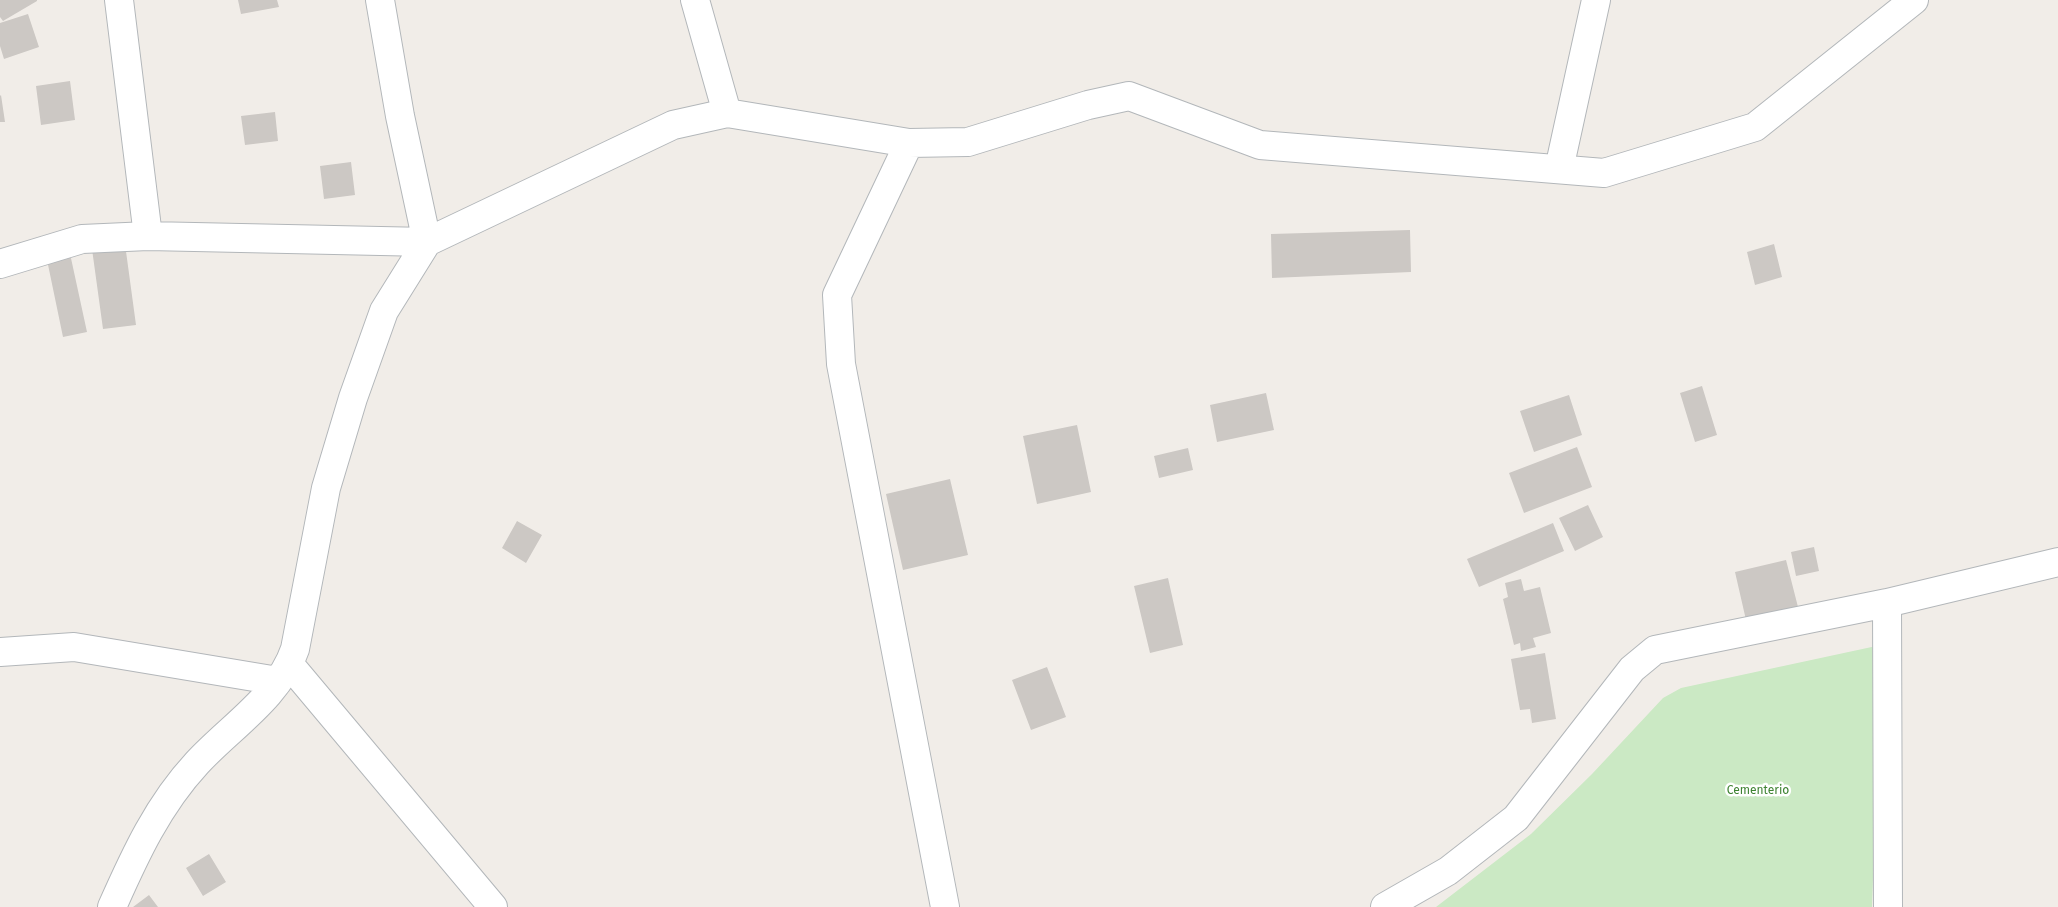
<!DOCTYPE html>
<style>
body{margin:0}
canvas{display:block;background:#f1ede8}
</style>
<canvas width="2058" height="907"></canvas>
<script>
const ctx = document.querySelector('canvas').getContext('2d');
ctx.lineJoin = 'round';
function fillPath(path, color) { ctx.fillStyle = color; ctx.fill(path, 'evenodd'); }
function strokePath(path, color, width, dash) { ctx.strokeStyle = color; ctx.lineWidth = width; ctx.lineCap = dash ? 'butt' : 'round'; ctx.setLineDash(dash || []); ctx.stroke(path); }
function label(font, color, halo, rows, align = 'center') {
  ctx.font = font + ' "Fira Sans",sans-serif'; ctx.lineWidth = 5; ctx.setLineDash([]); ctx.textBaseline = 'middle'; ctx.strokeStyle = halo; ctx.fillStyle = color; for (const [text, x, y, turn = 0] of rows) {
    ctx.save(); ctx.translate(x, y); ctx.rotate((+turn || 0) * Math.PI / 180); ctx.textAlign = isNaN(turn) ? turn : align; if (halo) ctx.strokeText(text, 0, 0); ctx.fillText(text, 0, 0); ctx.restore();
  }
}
const green = new Path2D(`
 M1881,645L1872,907H1436L1531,834L1592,774L1663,698L1681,688Z`);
const building = new Path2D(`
 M0,0H37V1L3,21L0,17Z
 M238,0H277L279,7L241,14Z
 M28,14L39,47L4,59L0,46V23Z
 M70,81L75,120L41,125L36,86Z
 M1,95L5,122H0V96Z
 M275,112L278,141L245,145L241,116Z
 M351,162L355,195L324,199L320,166Z
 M1410,230L1411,272L1272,278L1271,234Z
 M125,244L136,325L103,329L92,249Z
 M1774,244L1782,277L1755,285L1747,252Z
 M69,249L87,332L63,337L46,255Z
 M1702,386L1717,435L1695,442L1680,393Z
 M1266,393L1274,430L1217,442L1210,405Z
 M1569,395L1582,435L1534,452L1520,411Z
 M1077,425L1091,492L1037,504L1023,436Z
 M1577,447L1592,487L1524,513L1509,473Z
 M1188,448L1193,470L1159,478L1154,456Z
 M950,479L968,555L903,570L886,494Z
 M1588,505L1603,537L1575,551L1559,518Z
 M517,521L542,535L526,563L502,548Z
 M1553,523L1564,551L1479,587L1467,559Z
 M1814,547L1819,571L1796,576L1791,552Z
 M1786,560L1798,607L1746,620L1735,572Z
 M1168,578L1183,645L1150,653L1134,586Z
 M1521,579L1524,591L1540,587L1551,633L1533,638L1536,647L1521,651L1520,643L1514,645L1503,599L1508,597L1505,583Z
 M1545,653L1556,719L1532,723L1530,709L1520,710L1511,659Z
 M1047,667L1066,717L1031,730L1012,680Z
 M209,854L226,882L203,896L186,868Z
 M149,895L158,907H133Z`);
const minor = new Path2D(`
 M119,0L148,236
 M695,0L727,113
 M909,143L837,295L841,364L945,907
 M1559,169L1596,0
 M0,264L82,239L148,236L427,242L673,125L727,113L909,143L968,142L1088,105L1129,96L1260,145L1604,173L1755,127L1914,0
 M1887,603L1888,907
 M0,652L74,647L278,681
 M290,665L493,907
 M112,907C135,855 158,805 197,763C230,727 279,697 295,649L326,488L353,398L384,311L427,242L400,116L380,0
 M1385,907L1448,871L1516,818L1632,669L1655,650L1887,603L2058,562`);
const parkNames = [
 ["Cementerio",1758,791]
];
fillPath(green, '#cbe9c4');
fillPath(building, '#ccc8c4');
strokePath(minor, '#b3b7ba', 30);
strokePath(minor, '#fff', 28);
label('12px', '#3e8332', '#fff', parkNames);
</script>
